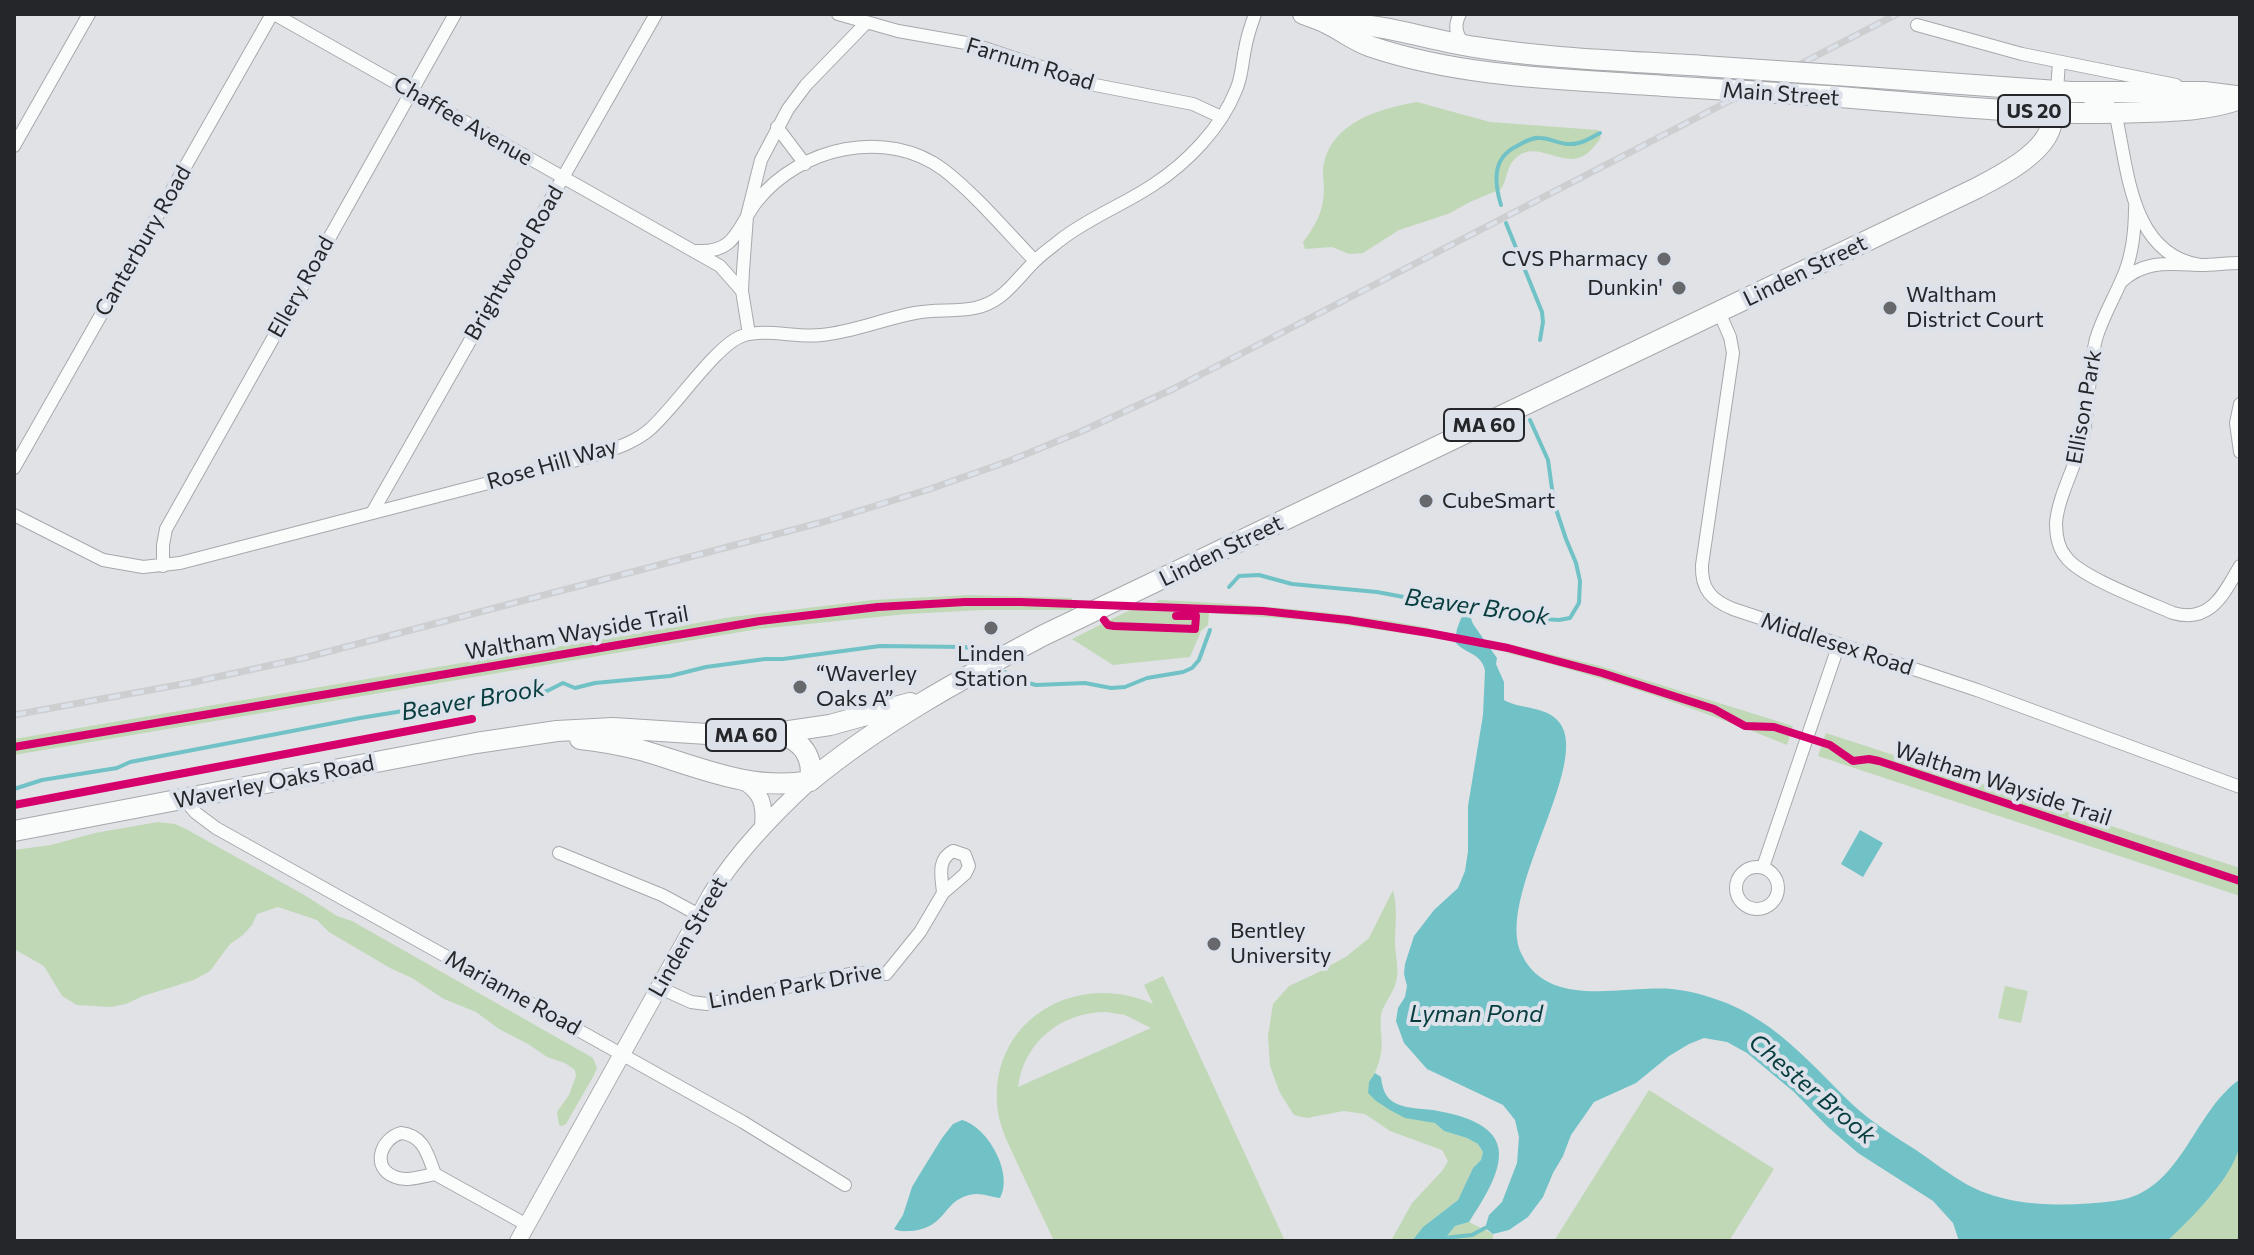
<!DOCTYPE html>
<meta charset="utf-8">
<style>
body{margin:0}
#map{position:relative;width:2254px;height:1255px;overflow:hidden;background:#e0e2e6;font-family:Commissioner,sans-serif}
canvas{display:block}
.frame{position:absolute;inset:0;border:16px solid #242629;pointer-events:none}
</style>
<div id="map">
<canvas width="2254" height="1255"></canvas>
<div class="frame"></div>
</div>
<script>
const ctx = document.querySelector('canvas').getContext('2d');
ctx.lineJoin = 'round';
function fillPath(path, color) { ctx.fillStyle = color; ctx.fill(path, 'evenodd'); }
function strokePath(path, color, width, dash) { ctx.strokeStyle = color; ctx.lineWidth = width; ctx.lineCap = dash ? 'butt' : 'round'; ctx.setLineDash(dash || []); ctx.stroke(path); }
function label(font, color, halo, rows, align = 'center') {
  ctx.font = font + ' Commissioner,sans-serif'; ctx.lineWidth = 8; ctx.setLineDash([]); ctx.textBaseline = 'middle'; ctx.strokeStyle = halo; ctx.fillStyle = color; for (const [text, x, y, turn = 0] of rows) {
    ctx.save(); ctx.translate(x, y); ctx.rotate((+turn || 0) * Math.PI / 180); ctx.textAlign = isNaN(turn) ? turn : align; if (halo) ctx.strokeText(text, 0, 0); ctx.fillText(text, 0, 0); ctx.restore();
  }
}
const green = new Path2D(`
 M1417,102L1490,122L1598,130L1601,138C1595,145 1588,156 1578,158C1557,164 1532,138 1513,161C1506,169 1507,181 1501,189L1470,202L1448,214L1399,230L1363,253L1349,254L1332,247L1305,249L1303,242C1315,227 1324,210 1324,190C1324,184 1323,178 1323,171C1327,124 1377,109 1417,102Z
 M969,595L1072,598V610H982L907,614L758,629L14,755V739L732,617L873,600Z
 M1159,600C1250,604 1340,611 1430,628L1428,637L1318,621L1209,613L1208,625L1201,631L1190,657L1113,665L1072,639L1130,610H1143Z
 M1509,644L1600,666L1793,726L1787,745C1696,708 1603,676 1507,653Z
 M1826,733L2240,868V896L1818,756Z
 M158,822L175,824L186,829L306,896L337,916L352,921L593,1058L597,1068L594,1075L566,1124L562,1126L559,1125L557,1112L569,1095L576,1076L575,1070L565,1063L547,1057L528,1044L499,1029L476,1012L444,999L412,978L390,968L329,932L317,920L278,907L257,914L252,925L243,935L230,944L210,971L194,980L143,996L126,1004L111,1007L77,1005L62,996L44,966L14,949V850L51,845L95,833Z
 M1393,890C1398,909 1395,926 1395,945C1396,957 1399,971 1396,982C1393,994 1383,1004 1381,1015C1379,1030 1384,1043 1380,1058C1377,1071 1370,1080 1368,1093L1422,1120L1435,1123L1444,1131L1467,1138L1478,1144L1483,1152L1481,1160L1473,1168L1458,1200L1423,1227L1412,1241H1391L1412,1203L1442,1171L1448,1161L1442,1150L1390,1131L1365,1114L1344,1111L1307,1118L1294,1115L1280,1093L1270,1066L1268,1036L1273,1004L1289,986L1317,973L1347,956L1369,938Z
 M1163,976L1285,1241H1054C1043,1217 1031,1193 1020,1169C1012,1151 1001,1132 998,1112C986,1022 1075,969 1153,1004L1144,985ZM1106,1012L1125,1015L1151,1028L1018,1087C1024,1042 1061,1012 1106,1012Z
 M2005,986L2028,991L2021,1023L1998,1018Z
 M1649,1090L1774,1169L1729,1241H1554Z
 M2240,1145V1241H2167L2213,1194Z
 M1469,1222L1493,1234V1241H1443L1455,1226Z`);
const water = new Path2D(`
 M1466,605L1473,624L1497,658L1496,664L1504,682V700C1521,710 1545,705 1559,722C1593,763 1493,898 1522,955C1549,1010 1624,985 1672,989C1692,991 1712,997 1731,1005C1781,1027 1814,1067 1852,1104C1871,1122 1894,1136 1916,1150C1932,1161 1949,1174 1966,1184C2009,1208 2067,1207 2114,1201C2182,1193 2191,1114 2240,1079C2240,1099 2244,1129 2239,1148C2231,1179 2191,1219 2167,1241H1959L1953,1223L1933,1201L1858,1153L1828,1127L1794,1092L1747,1053L1727,1042L1704,1038L1689,1044L1669,1056L1636,1083L1594,1102L1571,1135L1563,1156L1553,1173L1543,1197L1528,1217L1509,1230L1493,1234L1485,1228L1489,1215L1502,1202L1517,1163L1519,1137L1515,1120L1503,1105L1427,1069L1404,1043L1396,1021L1398,1008L1405,997L1407,986L1404,974L1405,964L1414,936L1434,910L1458,888L1465,871L1468,851V806L1483,715L1485,671C1482,653 1465,654 1455,642L1457,629Z
 M1860,830L1883,843L1863,877L1841,864Z
 M1375,1073L1381,1077C1382,1087 1385,1098 1395,1103C1409,1110 1424,1108 1438,1111C1521,1126 1507,1165 1469,1222L1455,1226L1443,1241H1412L1423,1227L1458,1200L1473,1168L1481,1160L1483,1152L1478,1144L1467,1138L1444,1131L1435,1123L1405,1118L1390,1110L1376,1101L1368,1093L1369,1082Z
 M962,1120C988,1127 1014,1174 1000,1198C989,1197 981,1192 969,1195C942,1202 947,1227 912,1231C905,1231 900,1232 894,1229L903,1215L912,1187L921,1172L942,1138L953,1124Z`);
const stream = new Path2D(`
 M1501,205C1494,182 1492,158 1517,146C1524,142 1532,137 1540,138C1551,138 1560,145 1571,144C1581,144 1591,138 1600,133
 M1506,223L1542,312L1543,322L1540,340
 M1229,587L1239,576L1259,575L1292,584L1377,592L1420,600L1459,605L1497,606L1544,619L1559,620L1570,618L1579,603L1580,581L1576,563L1566,539L1554,503L1548,460L1530,420
 M1005,672L1024,682L1036,685L1085,683L1111,688L1125,687L1147,678L1183,672L1192,668L1199,660L1210,630
 M14,789L42,780L117,768L130,762L360,718L526,691H547L563,683L575,688L595,683L670,676L706,667L765,659H783L880,646L965,647L982,652
 M1444,1238L1472,1235L1485,1228`);
const minor = new Path2D(`
 M274,14L720,266L742,291
 M838,14L898,31L972,44L1095,85L1193,104L1221,117
 M1460,14C1454,25 1455,35 1465,44
 M1917,25L2022,54L2176,85
 M2059,62L2057,91L2061,92
 M2087,97L2107,104L2115,112C2128,166 2129,254 2200,265
 M777,127L805,164
 M14,146L89,14
 M2135,207C2135,229 2133,251 2125,272C2116,295 2103,315 2096,339C2088,371 2090,404 2083,436C2077,464 2058,496 2056,523C2056,535 2058,548 2066,557C2080,577 2148,602 2173,613C2211,624 2224,593 2240,566
 M697,251C737,253 737,227 757,201C800,147 887,127 944,170C977,196 1006,231 1035,261
 M2121,282C2145,259 2171,264 2201,265C2214,265 2227,263 2240,263
 M1719,312L1730,337L1733,353L1702,565C1701,589 1711,600 1733,609L1977,690L2240,787
 M749,334L742,291L743,271L747,216L761,160L788,109L806,85L866,23
 M2240,404L2236,423L2240,452
 M14,468L272,14
 M372,513L656,14
 M14,515L103,560L143,567L180,563L600,454C616,448 635,442 649,430C674,409 716,345 742,336C766,328 796,338 821,335C853,332 883,319 915,313C935,309 956,312 975,308C1004,302 1016,279 1036,260C1043,253 1052,247 1059,241C1088,218 1123,205 1153,185C1187,163 1221,128 1236,90C1242,77 1242,63 1245,49C1247,37 1251,25 1255,14
 M163,566V545L166,529L455,14
 M184,799L196,813L216,828L743,1122L845,1185
 M953,851L965,855L969,866L965,874L943,893C942,878 936,860 953,851Z
 M559,853L662,895L699,915
 M1736 888a21 21 0 1 1 42 0a21 21 0 1 1-42 0Z
 M1763,867L1839,644
 M658,987L691,1002L707,1004L854,973L886,974L920,932L943,893
 M401,1133C424,1135 428,1156 435,1174C423,1176 407,1182 395,1177C371,1168 380,1139 401,1133Z
 M435,1174L527,1225`);
const tertiary = new Path2D(`
 M743,781C762,792 765,805 763,826
 M518,1241L711,894C738,851 773,815 810,781`);
const primary = new Path2D(`
 M1303,14C1311,17 1318,19 1326,23C1341,30 1353,40 1369,46C1463,78 1566,79 1664,86
 M1329,24C1378,21 1427,40 1475,47C1550,59 1627,61 1703,66
 M1864,77L2071,92H2204L2236,96
 M1827,96C1932,104 2039,117 2144,112C2176,111 2210,110 2240,99
 M779,734C802,740 814,757 810,781
 M580,739C600,741 621,745 641,750C696,766 751,792 810,781
 M810,781C880,723 963,678 1044,635L1977,188C2000,176 2041,155 2050,129C2054,117 2055,104 2057,91
 M14,831L476,743L557,731L613,728L723,735L776,733L830,725L910,703`);
const rail = new Path2D(`
 M14,715L194,682L304,658L823,522L930,489L1009,461L1080,432L1173,389L1897,14`);
const primaryBridge = new Path2D(`
 M1703,66L1864,77
 M1664,86L1827,96`);
const cycleway = new Path2D(`
 M1104,620L1108,625L1114,626L1195,629L1196,616H1176
 M14,747L760,621L878,607L965,602H1020L1263,611L1348,620L1429,633L1508,648L1602,673L1714,709L1745,726L1774,727L1830,745L1853,761L1869,759L1879,761L2240,881
 M14,805L472,719`);
const markers = [
 [1664,259,8,"#66686b"],
 [1679,288,8,"#66686b"],
 [1890,308,8,"#66686b"],
 [1426,501,8,"#66686b"],
 [991,628,8,"#66686b"],
 [800,687,8,"#66686b"],
 [1214,944,8,"#66686b"]
];
const shields = [
 [2034,111,72],
 [1484,425,80],
 [746,735,80]
];
const shieldNames = [
 ["US 20",2034,111],
 ["MA 60",1484,425],
 ["MA 60",746,735]
];
const streetNames = [
 ["Farnum Road",1030,64,17],
 ["Main Street",1781,94,4],
 ["Chaffee Avenue",463,121,30],
 ["Canterbury Road",143,241,-60],
 ["Brightwood Road",514,263,-60],
 ["Linden Street",1805,271,-26],
 ["Ellery Road",301,287,-61],
 ["Ellison Park",2084,407,-80],
 ["Rose Hill Way",552,464,-16],
 ["Linden Street",1221,551,-26],
 ["Waltham Wayside Trail",577,633,-10],
 ["Middlesex Road",1837,644,18],
 ["Waverley Oaks Road",274,782,-11],
 ["Waltham Wayside Trail",2003,784,18],
 ["Linden Street",688,937,-60],
 ["Linden Park Drive",795,986,-10],
 ["Marianne Road",513,993,29]
];
const poiNames = [
 ["CVS Pharmacy",1648,259,"right"],
 ["Dunkin'",1663,288,"right"],
 ["Waltham",1906,295],
 ["District Court",1906,320],
 ["CubeSmart",1442,501],
 ["Linden",991,654,"center"],
 ["Station",991,679,"center"],
 ["“Waverley",816,674],
 ["Oaks A”",816,699],
 ["Bentley",1230,931],
 ["University",1230,956]
];
const waterNames = [
 ["Beaver Brook",1477,607,8],
 ["Beaver Brook",473,700,-10],
 ["Lyman Pond",1476,1014],
 ["Chester Brook",1812,1089,40]
];
fillPath(green, '#c0d8b6');
fillPath(water, '#71c2c6');
strokePath(stream, '#71c2c6', 4);
strokePath(minor, '#a7a8ac', 14);
strokePath(tertiary, '#a7a8ac', 18);
strokePath(primary, '#a7a8ac', 22);
strokePath(minor, '#fafbfb', 12);
strokePath(tertiary, '#fafbfb', 16);
strokePath(primary, '#fafbfb', 20);
strokePath(rail, '#cdced0', 7);
strokePath(rail, '#dce1ea', 4, [12]);
strokePath(primaryBridge, '#a7a8ac', 22, []);
strokePath(primaryBridge, '#fafbfb', 20);
strokePath(cycleway, '#d6006c', 8);
for (const [x, y, r, color] of markers) { const dot = new Path2D(); dot.arc(x, y, r, 0, 2 * Math.PI); ctx.fillStyle = color; ctx.fill(dot); strokePath(dot, '#dce1ea', 3); }
for (const [x, y, w] of shields) { const box = new Path2D(); box.roundRect(x - w / 2, y - 16, w, 32, 6); ctx.fillStyle = '#dce1ea'; ctx.fill(box); strokePath(box, '#242629', 2); }
label('bold 20px', '#242629', null, shieldNames);
label('22px', '#242629', '#dce1ea', streetNames);
label('22px', '#242629', '#dce1ea', poiNames, 'left');
label('italic 24px', '#073d3f', '#dce1ea', waterNames);
</script>
